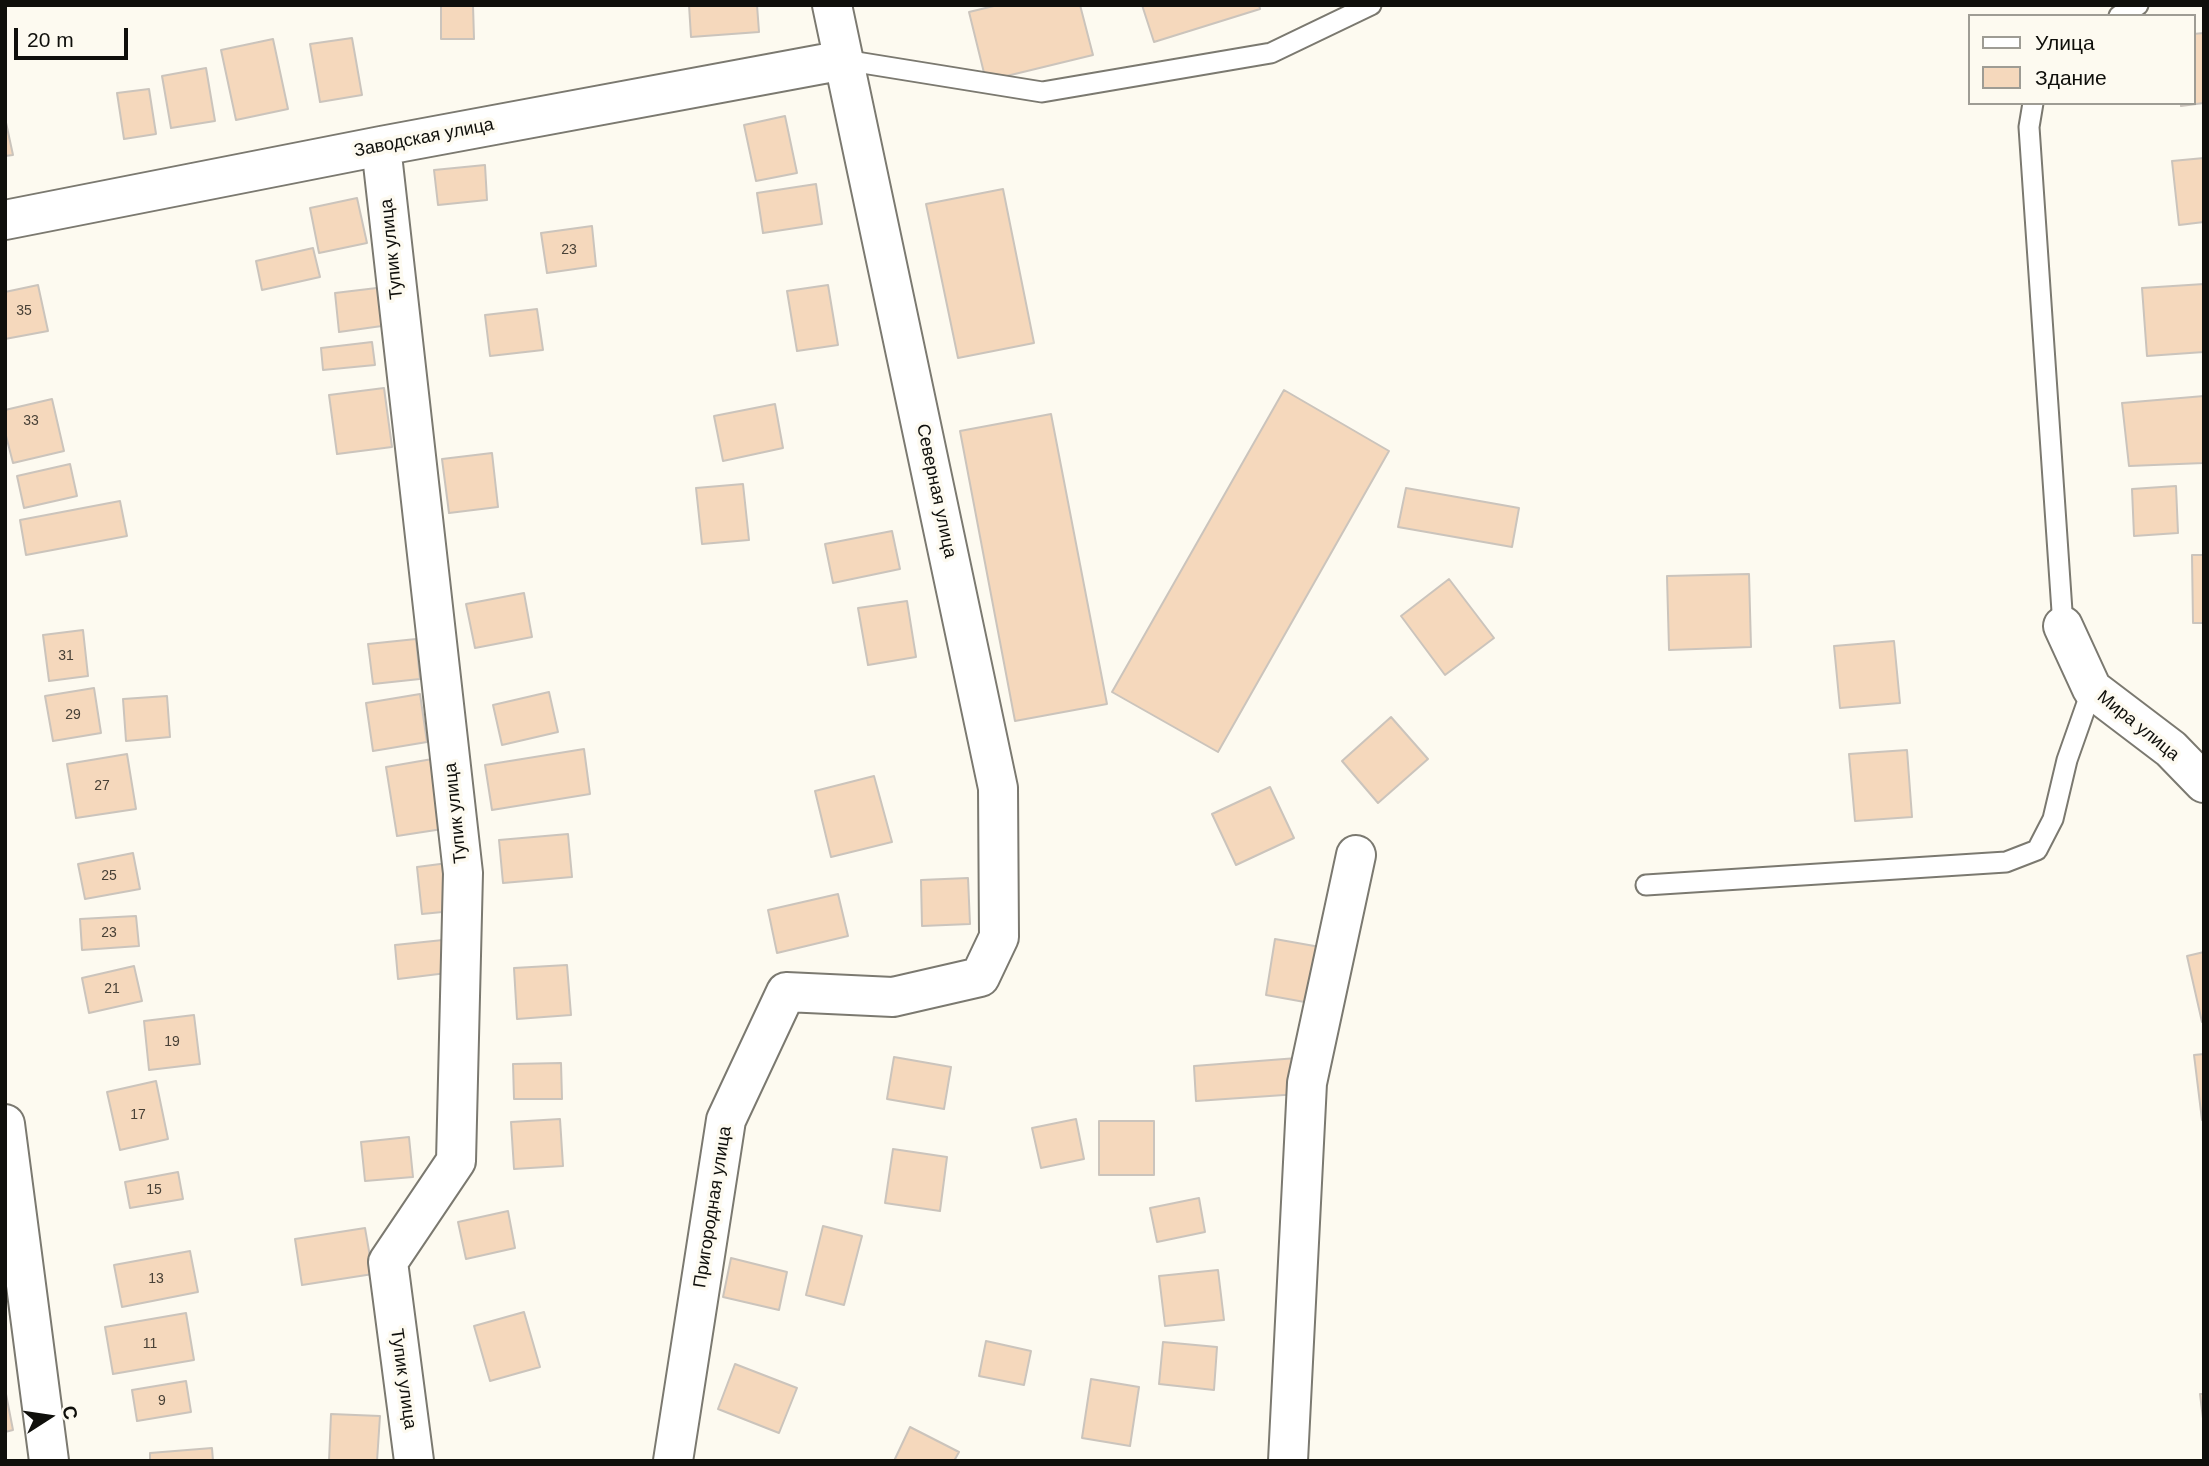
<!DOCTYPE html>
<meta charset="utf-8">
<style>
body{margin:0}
#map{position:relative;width:2209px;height:1466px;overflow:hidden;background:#fdfaf0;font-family:Arial,sans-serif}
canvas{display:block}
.frame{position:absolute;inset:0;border:7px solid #0f0f0b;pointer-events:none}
.legend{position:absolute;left:1968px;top:14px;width:228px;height:91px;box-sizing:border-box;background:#fdfaf0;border:2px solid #9e9c94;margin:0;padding:9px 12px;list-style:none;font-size:21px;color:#0f0f0b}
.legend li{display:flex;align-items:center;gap:14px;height:35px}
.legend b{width:35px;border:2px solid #9e9c94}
.north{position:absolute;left:14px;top:1382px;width:70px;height:70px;-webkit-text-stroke:5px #fdfaf0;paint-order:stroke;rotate:78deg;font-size:19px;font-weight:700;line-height:28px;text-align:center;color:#0f0f0b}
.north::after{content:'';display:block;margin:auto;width:24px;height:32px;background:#0f0f0b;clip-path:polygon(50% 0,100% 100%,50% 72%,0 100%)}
.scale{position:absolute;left:14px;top:28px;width:114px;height:32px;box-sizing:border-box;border:4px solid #0f0f0b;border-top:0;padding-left:9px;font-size:21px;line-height:24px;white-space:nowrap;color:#0f0f0b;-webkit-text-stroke:5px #fdfaf0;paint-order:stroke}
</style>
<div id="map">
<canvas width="2209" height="1466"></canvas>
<div class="frame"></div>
<ul class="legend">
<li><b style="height:9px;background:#fff"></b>Улица</li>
<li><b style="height:19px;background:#f5d8bc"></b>Здание</li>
</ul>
<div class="north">С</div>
<div class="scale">20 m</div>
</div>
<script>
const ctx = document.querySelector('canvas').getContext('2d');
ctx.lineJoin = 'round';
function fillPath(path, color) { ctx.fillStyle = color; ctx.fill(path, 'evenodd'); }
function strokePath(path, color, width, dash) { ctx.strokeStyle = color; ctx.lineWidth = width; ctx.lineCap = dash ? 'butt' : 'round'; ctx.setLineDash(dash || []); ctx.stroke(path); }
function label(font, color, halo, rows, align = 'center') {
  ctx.font = font + ' Arial,sans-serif'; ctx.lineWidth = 7; ctx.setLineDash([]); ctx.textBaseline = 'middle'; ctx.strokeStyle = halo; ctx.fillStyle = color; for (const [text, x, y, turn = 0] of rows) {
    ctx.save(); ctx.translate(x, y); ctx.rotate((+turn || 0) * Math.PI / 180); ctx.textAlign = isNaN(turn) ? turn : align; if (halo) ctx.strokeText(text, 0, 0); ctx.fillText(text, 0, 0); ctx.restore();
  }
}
const building = new Path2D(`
 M441,5H473L474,39H441Z
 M689,5H757L759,32L691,37Z
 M998,5H1080L1093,55L986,81L969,12Z
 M1142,5H1259L1260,9L1154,42Z
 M2204,33V103L2181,106V103H2193V34Z
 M352,38L362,95L320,102L310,44Z
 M273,39L288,109L236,120L221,50Z
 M206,68L215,121L171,128L162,76Z
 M149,89L156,134L124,139L117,93Z
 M785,116L797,173L756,181L744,125Z
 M5,118L13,155L5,156Z
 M2204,158V222L2179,225L2172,161Z
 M485,165L487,200L438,205L434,170Z
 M816,184L822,224L763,233L757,193Z
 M1003,189L1034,343L958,358L926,204Z
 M357,198L367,243L319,253L310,208Z
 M592,226L596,266L547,273L541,233Z
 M313,248L320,277L262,290L256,261Z
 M2204,284V352L2147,356L2142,288Z
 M38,285L48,331L5,339V292Z
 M828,285L838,345L797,351L787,291Z
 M385,287L389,325L339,332L335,293Z
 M537,309L543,350L490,356L485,315Z
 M372,342L375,365L323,370L321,348Z
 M384,388L392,447L337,454L329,395Z
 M1284,390L1389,451L1218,752L1112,692Z
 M2204,396V463L2129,466L2122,403Z
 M52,399L64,451L13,463L5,432V410Z
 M775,404L783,448L723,461L714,416Z
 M1051,414L1107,704L1015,721L960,431Z
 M492,453L498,507L449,513L442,459Z
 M70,464L77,496L24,508L17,476Z
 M743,484L749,540L702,544L696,488Z
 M2176,486L2178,533L2134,536L2132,489Z
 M1406,488L1519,508L1512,547L1398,527Z
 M120,501L127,536L26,555L20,520Z
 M892,531L900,569L833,583L825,544Z
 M2192,555H2204V623H2193Z
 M1749,574L1751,647L1669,650L1667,576Z
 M1449,579L1494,638L1445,675L1401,616Z
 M524,593L532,637L475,648L466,604Z
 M907,601L916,657L868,665L858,608Z
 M83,630L88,676L49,681L43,635Z
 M416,639L420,679L373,684L368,644Z
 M1894,641L1900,703L1840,708L1834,646Z
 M94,688L101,733L53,741L45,696Z
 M549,692L558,732L502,745L493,705Z
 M420,694L427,742L373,751L366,703Z
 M167,696L170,737L126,741L123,699Z
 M1391,717L1428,759L1378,803L1342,761Z
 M584,749L590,794L492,810L485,765Z
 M1907,750L1912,817L1855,821L1849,754Z
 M127,754L136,809L76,818L67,764Z
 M438,758L449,828L397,836L386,767Z
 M874,776L892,842L831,857L815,791Z
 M1270,787L1294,838L1236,865L1212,814Z
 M568,834L572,877L503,883L499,840Z
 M133,853L140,889L85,899L78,864Z
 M448,863L453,911L422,914L417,867Z
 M968,878L970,924L922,926L921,880Z
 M838,894L848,936L777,953L768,910Z
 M136,916L139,946L82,950L80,919Z
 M1275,939L1320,947L1310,1003L1266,995Z
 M443,940L447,973L398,979L395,945Z
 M2204,952V1022H2202L2187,956Z
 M567,965L571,1015L517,1019L514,968Z
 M134,966L142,1001L89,1013L82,978Z
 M194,1015L200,1064L149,1070L144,1021Z
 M2204,1054V1120H2202L2194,1055Z
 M894,1057L951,1067L944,1109L887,1099Z
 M1297,1058L1299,1094L1196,1101L1194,1066Z
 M561,1063L562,1099H514L513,1064Z
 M156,1081L168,1139L120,1150L107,1092Z
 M560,1119L563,1166L514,1169L511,1122Z
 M1076,1119L1084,1159L1041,1168L1032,1128Z
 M1099,1121H1154V1175H1099Z
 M409,1137L413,1177L365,1181L361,1142Z
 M893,1149L947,1157L940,1211L885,1203Z
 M178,1172L183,1199L130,1208L125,1182Z
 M1199,1198L1205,1232L1157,1242L1150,1208Z
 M508,1211L515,1248L466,1259L458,1222Z
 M823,1226L862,1236L844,1305L806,1295Z
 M365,1228L373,1274L302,1285L295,1239Z
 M190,1251L198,1292L122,1307L114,1265Z
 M731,1258L787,1272L779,1310L723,1297Z
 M1218,1270L1224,1320L1165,1326L1159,1276Z
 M524,1312L540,1367L490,1381L474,1326Z
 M186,1313L194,1360L113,1374L105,1327Z
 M986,1341L1031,1351L1024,1385L979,1376Z
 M1163,1342L1217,1347L1214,1390L1159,1384Z
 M735,1364L797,1388L779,1433L718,1409Z
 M1091,1379L1139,1387L1130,1446L1082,1438Z
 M186,1381L191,1412L137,1421L132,1390Z
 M5,1389L13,1430L5,1432Z
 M2200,1394H2204V1427Z
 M331,1414L380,1416L377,1461H329Z
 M910,1427L959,1452L954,1461H894Z
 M212,1448L213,1461H150V1453Z`);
const service = new Path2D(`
 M2119,16L2138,5
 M844,60L1042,92L1271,53L1371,5
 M2033,103L2029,127L2063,626
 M1646,885L2006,862L2037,850L2053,819L2067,760L2092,689`);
const minor = new Path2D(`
 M381,146L463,873L456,1161L388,1262L414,1461
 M5,220L381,146L844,60
 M2063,626L2092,689L2171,749L2204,783
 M5,1124L49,1461
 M673,1461L726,1120L786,992L893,997L980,977L999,937L998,788L832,5
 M1288,1461L1307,1083L1356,855`);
const numberNames = [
 ["23",569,250],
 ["35",24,311],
 ["33",31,421],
 ["31",66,656],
 ["29",73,715],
 ["27",102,786],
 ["25",109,876],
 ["23",109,933],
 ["21",112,989],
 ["19",172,1042],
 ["17",138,1115],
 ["15",154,1190],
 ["13",156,1279],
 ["11",150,1344],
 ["9",162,1401]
];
const streetNames = [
 ["Заводская улица",424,138,-11],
 ["Тупик улица",392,249,-96],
 ["Северная улица",936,491,78],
 ["Мира улица",2138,726,39],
 ["Тупик улица",456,813,-96],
 ["Пригородная улица",713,1207,-81],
 ["Тупик улица",403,1379,82]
];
fillPath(building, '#f5d8bc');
strokePath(building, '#cbc4bc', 2);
strokePath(service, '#7b7970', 23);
strokePath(minor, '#7b7970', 42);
strokePath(service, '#fff', 19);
strokePath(minor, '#fff', 38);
label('14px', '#484137', null, numberNames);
label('18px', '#0f0f0b', '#fdfaf0', streetNames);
</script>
